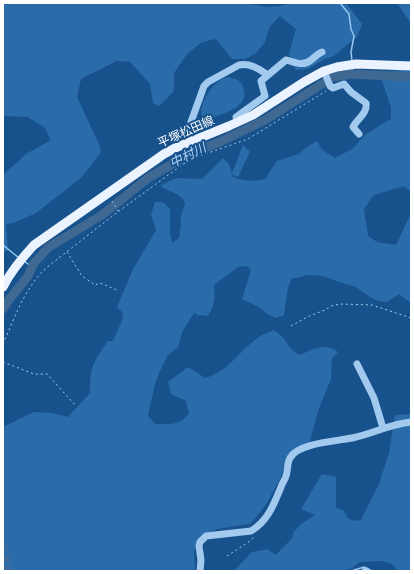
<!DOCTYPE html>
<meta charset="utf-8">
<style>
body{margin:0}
#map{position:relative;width:414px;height:574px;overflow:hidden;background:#18528c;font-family:Cabin,sans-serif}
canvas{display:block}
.frame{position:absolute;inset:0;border:4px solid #fff;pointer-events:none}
</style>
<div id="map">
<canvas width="414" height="574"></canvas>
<div class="frame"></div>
</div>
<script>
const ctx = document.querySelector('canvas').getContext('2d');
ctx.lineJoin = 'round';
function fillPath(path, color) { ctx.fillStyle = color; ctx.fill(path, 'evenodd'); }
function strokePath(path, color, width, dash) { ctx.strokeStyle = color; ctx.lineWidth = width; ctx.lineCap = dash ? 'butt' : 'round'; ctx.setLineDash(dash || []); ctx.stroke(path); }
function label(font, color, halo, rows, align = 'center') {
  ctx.font = font + ' Cabin,"Noto Sans JP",sans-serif'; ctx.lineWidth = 4; ctx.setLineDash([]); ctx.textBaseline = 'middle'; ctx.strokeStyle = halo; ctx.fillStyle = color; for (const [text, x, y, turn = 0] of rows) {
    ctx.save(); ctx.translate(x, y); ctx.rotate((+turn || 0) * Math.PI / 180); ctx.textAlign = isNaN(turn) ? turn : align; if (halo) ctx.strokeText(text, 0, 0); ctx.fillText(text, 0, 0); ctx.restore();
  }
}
const green = new Path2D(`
 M3,3H249C260,7 277,9 289,3H346L362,24L357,37L344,47L334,56L325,59L307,69L296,70L289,54L296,29L280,16L270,26L265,42L256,53L245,59H232L216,39L202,42L187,54L174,73V91L159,106L153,103L150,84L130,62L117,61L81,79L77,97L99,144L101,152L82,177L36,213L14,223L6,224L8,251L3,252V175L26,154L51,140L44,127L27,117L3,116Z
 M397,3H411V23L410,22Z
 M404,70L411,71V192L404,186L374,195L364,209L368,236L377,242L396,245L411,213V303L399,294L387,302L378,301L367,295L356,287L339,282L323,276L307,275L297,278H292L288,288L284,315L276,318L267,314L259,307L242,299L251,270L247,266L238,267L214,285C215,299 215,304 208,316L198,315L194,313L182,332L178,347L168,355L160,371L155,384L148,416L155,424C170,424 180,426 189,413L186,401L171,394L168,382L188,367L205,378C228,372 240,350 259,337C263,334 269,333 273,330C288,337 286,349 300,355C313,349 325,342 338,352L332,358L331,379L318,411L310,441L288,454L280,479L267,503L254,520L249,524L217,529L199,539L194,551L195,571H3V427L34,412L52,413L68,417L90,393C90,366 93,363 108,341H113L123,318L122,312L117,307L133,269L156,230L151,215L155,202H163L170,209V233L172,243L179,238L181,222L180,219L185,204L184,200L177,194L163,188L161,185L177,178L202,179L223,158L229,164L232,173L243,145L250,152L238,177L231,174L233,177C244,182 254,181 265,179L277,161L299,154L305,148L317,141L322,150L335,158L352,149L366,134L391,119V107L382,81L384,72Z
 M228,77C237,79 242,80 244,90C249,109 218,115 205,120L202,119C198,107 209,88 219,81C221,79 225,78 228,77Z
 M411,414V571H398L392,564L382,561L360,562L352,568L342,571H234L252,552L267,549L276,555L293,537V533L300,525L315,515L301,509L322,474L336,477V508L343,510L348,518L354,521L361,520L379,484L389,453L395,415Z`);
const stream = new Path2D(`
 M340,3L349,14L351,29L354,36L351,52L352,61
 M352,74V69
 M3,245L19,258
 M24,261L32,267
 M351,571L364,567L372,571`);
const river = new Path2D(`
 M3,309L8,301L28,276L34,263L49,247L102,215L148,178L190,154L222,141L265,120L333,77L352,74L411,77`);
const minorTunnel = new Path2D(`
 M3,545L9,571`);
const path = new Path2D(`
 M112,201L118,211
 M67,252L82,276L95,285L100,283L117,290
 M291,326L307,317L325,310L331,306L340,304L372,305L411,318
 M3,344C15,317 24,289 46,268L119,211L182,165L194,158L248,139L326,91
 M3,362L34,374H47L75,405
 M227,556L250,541L255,536`);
const minor = new Path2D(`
 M324,71L330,86L333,88L344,84L351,92L366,103C368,113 357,119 353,127L359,134
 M238,122L236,117L265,96L261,81L286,60C295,62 303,67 311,60C315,57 317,54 322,52
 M195,140L191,122L204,86L208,82L239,65C251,63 259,69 268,75
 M357,364L374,398L383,428
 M200,571L201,560L199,546L200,542L206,536L251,531C268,521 274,504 281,487C282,483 285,480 286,476C288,470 287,463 290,458C298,443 338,441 352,438C372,434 390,424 411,422
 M365,571H366`);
const major = new Path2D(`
 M3,287C11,271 22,258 34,245L164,154L175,148L229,126L253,115L304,82L324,71L337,67L356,64L411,66`);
const streetNames = [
 ["平塚松田線",186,132,-24]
];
const waterNames = [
 ["中村川",188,156,-27]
];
fillPath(green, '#2a6caa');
strokePath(stream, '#95c6f1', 1.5);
strokePath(river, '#3f6993', 9);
strokePath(minorTunnel, '#3b6c9d', 7, [7, 3.5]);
strokePath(path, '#a2caee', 1, [2, 3]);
strokePath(minor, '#a2caee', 7);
strokePath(major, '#eaf3ff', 9);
label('12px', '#fff', '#18528c', streetNames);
label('italic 13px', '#aed3f6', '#18528c', waterNames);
</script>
